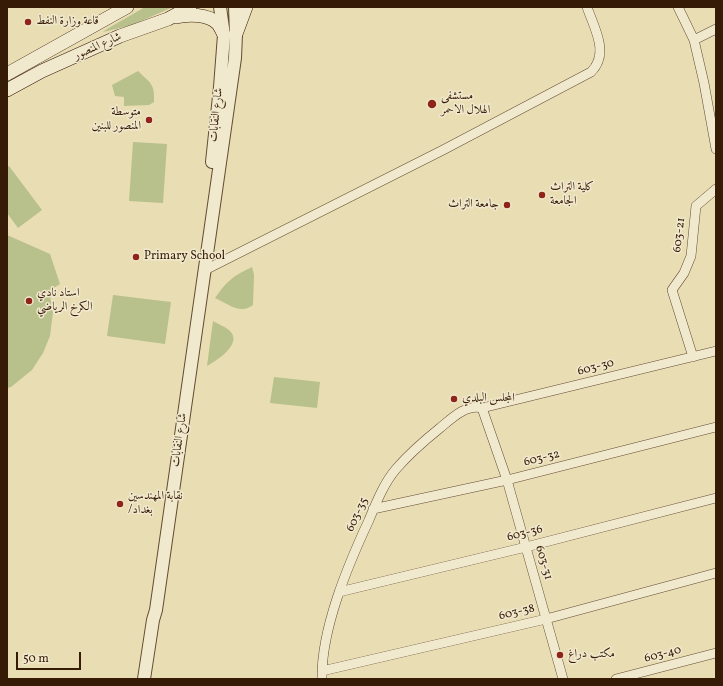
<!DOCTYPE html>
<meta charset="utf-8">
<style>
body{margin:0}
#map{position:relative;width:723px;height:686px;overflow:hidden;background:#e9ddb4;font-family:Vollkorn,serif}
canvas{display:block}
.frame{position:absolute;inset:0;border:8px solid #361b07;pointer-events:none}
.scale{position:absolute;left:16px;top:652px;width:65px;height:18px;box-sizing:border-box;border:2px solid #361b07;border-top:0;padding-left:5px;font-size:12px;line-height:14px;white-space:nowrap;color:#361b07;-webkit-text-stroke:3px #f1e9ce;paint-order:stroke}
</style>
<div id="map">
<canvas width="723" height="686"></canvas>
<div class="frame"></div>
<div class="scale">50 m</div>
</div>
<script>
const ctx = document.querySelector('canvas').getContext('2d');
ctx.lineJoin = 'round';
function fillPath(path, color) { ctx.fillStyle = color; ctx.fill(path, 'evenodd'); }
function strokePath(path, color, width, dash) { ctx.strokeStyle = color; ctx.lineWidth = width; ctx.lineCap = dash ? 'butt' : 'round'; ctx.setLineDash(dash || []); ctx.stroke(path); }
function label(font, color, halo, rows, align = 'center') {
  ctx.font = font + ' Vollkorn,Amiri,serif'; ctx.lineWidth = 3; ctx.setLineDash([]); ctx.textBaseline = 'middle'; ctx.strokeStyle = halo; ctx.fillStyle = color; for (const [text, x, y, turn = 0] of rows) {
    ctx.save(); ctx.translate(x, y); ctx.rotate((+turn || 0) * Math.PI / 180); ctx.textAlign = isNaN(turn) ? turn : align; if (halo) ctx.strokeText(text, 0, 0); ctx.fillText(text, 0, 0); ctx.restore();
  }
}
const green = new Path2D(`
 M145,7H173L132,25L103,32L107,29Z
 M138,71C150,83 155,83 154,102L149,105L124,106V97L115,96L112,85Z
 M133,142L167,144L163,203L129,201Z
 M9,166L42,210L18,228L7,213V168Z
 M7,235L50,254L60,284L49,291L53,312L50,336L43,353L32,370L11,387L7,388Z
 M252,267L254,275L253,305C241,315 228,304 215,298C227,281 233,276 252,267Z
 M113,295L171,302L165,344L107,336Z
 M213,321C218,324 226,327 230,331C243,344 216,361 207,366Z
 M274,377L320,382L317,408L270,403Z`);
const minor = new Path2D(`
 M678,7L694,40L704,83L716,149
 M694,40L716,29
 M205,270L443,150L591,72C610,53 594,28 587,7
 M693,357L672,290L684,273L691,256L696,206L716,189
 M482,408L507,480L563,679
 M373,509L507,480L716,427
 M339,592L526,547L716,498
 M322,671L546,619L716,573
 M322,679C321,629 348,565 369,520C376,503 384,483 396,469C409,454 425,440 440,428C452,418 466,404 482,408L716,351
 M616,679L716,653`);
const tertiary = new Path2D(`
 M212,162L220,87L224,35L220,7
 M144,679L153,620L156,610L235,58L236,34L235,7`);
const secondary = new Path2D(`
 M176,17C188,14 208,14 217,23C220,26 222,31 224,35
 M236,34L246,7
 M7,74L127,7
 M7,90L42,71L120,36L168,19L190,7`);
const markers = [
 [28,22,4,"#8f2418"],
 [432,104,5,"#8f2418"],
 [149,120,4,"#8f2418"],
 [542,195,4,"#8f2418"],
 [507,205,4,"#8f2418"],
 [136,257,4,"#8f2418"],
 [29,301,4,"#8f2418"],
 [454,399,4,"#8f2418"],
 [120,504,4,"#8f2418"],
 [560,655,4,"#8f2418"]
];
const poiNames = [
 ["قاعة وزارة النفط",36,22],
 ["مستشفى",441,97],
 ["الهلال الاحمر",441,111],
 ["متوسطة",141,113,"right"],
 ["المنصور للبنين",141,127,"right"],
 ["كلية التراث",550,188],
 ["الجامعة",550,202],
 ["جامعة التراث",499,205,"right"],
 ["Primary School",144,257],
 ["استاد نادي",37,294],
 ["الكرخ الرياضي",37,308],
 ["المجلس البلدي",462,399],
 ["نقابة المهندسين",128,497],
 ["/بغداد",128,511],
 ["مكتب دراغ",568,655]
];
const streetNames = [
 ["شارع المنصور",98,47,-24],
 ["شارع النقابات",217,115,-84],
 ["603-21",680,235,-83],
 ["603-30",596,368,-14],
 ["شارع النقابات",180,440,-82],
 ["603-32",542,459,-14],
 ["603-35",358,515,-65],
 ["603-36",525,534,-14],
 ["603-31",543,563,74],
 ["603-38",517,613,-13],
 ["603-40",663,655,-14]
];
fillPath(green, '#b8c08c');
strokePath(minor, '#634c32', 10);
strokePath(tertiary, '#634c32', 14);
strokePath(secondary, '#361b07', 14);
strokePath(minor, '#f1e9ce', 9);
strokePath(tertiary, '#f1e9ce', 12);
strokePath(secondary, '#f1e9ce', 13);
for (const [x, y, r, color] of markers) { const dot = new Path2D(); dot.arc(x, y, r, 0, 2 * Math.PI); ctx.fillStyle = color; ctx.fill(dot); strokePath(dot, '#f1e9ce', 1.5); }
label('12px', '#361b07', '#f1e9ce', poiNames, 'left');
label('12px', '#361b07', '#f1e9ce', streetNames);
</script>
